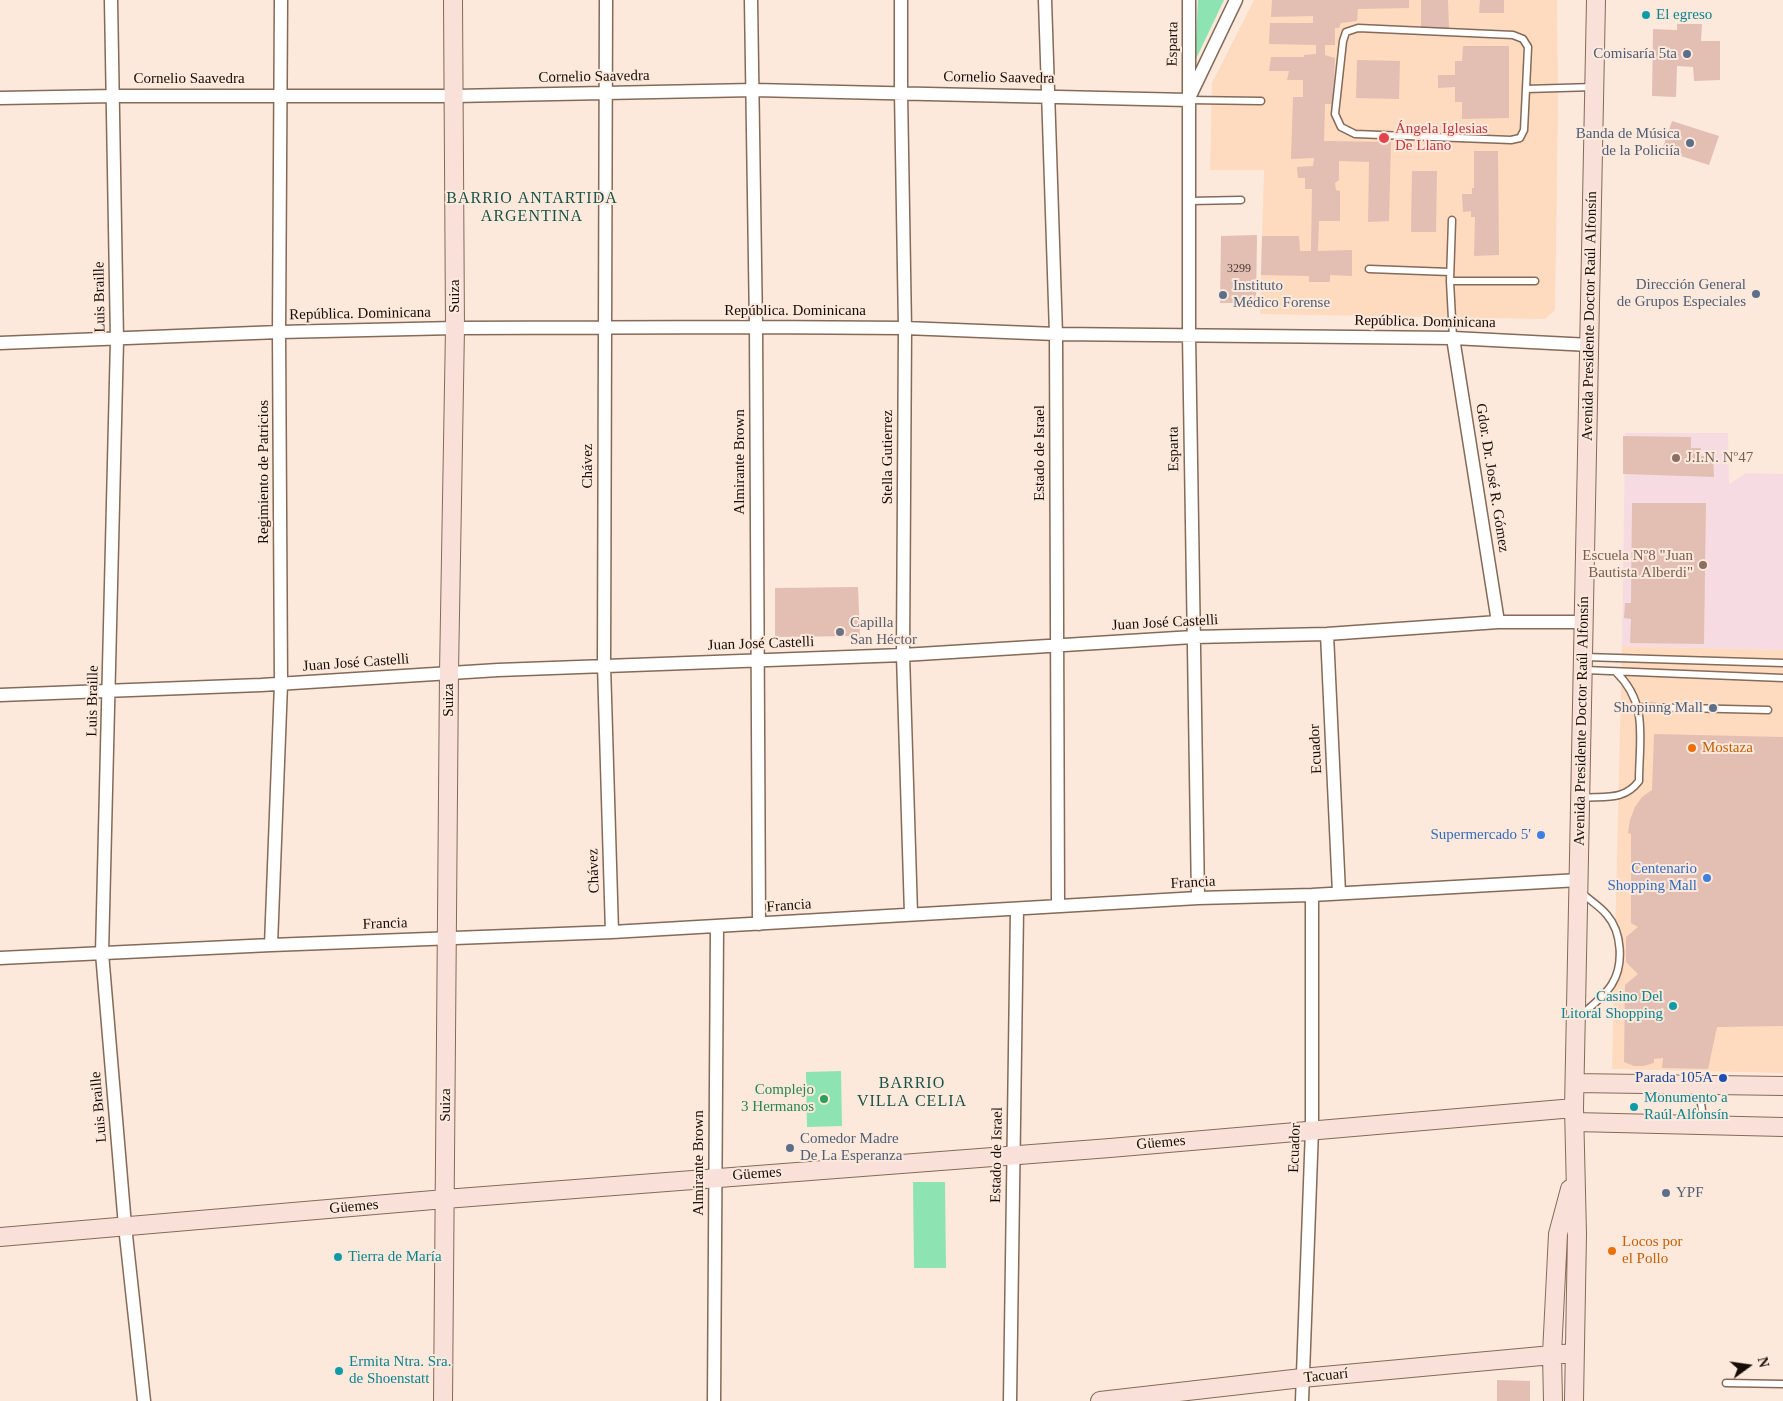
<!DOCTYPE html>
<meta charset="utf-8">
<style>
body{margin:0}
#map{position:relative;width:1783px;height:1401px;overflow:hidden;background:#fce9dc;font-family:Georgia,serif}
canvas{display:block}
.north{position:absolute;left:1723px;top:1341px;width:50px;height:50px;-webkit-text-stroke:4px #fce9dc;paint-order:stroke;rotate:76deg;font-size:14px;font-weight:700;line-height:20px;text-align:center;color:#170d07}
.north::after{content:'';display:block;margin:auto;width:18px;height:22px;background:#170d07;clip-path:polygon(50% 0,100% 100%,50% 72%,0 100%)}
</style>
<div id="map">
<canvas width="1783" height="1401"></canvas>
<div class="north">N</div>
</div>
<script>
const ctx = document.querySelector('canvas').getContext('2d');
ctx.lineJoin = 'round';
function fillPath(path, color) { ctx.fillStyle = color; ctx.fill(path, 'evenodd'); }
function strokePath(path, color, width, dash) { ctx.strokeStyle = color; ctx.lineWidth = width; ctx.lineCap = dash ? 'butt' : 'round'; ctx.setLineDash(dash || []); ctx.stroke(path); }
function label(font, color, halo, rows, align = 'center') {
  ctx.font = font + ' Georgia,serif'; ctx.lineWidth = 4; ctx.setLineDash([]); ctx.textBaseline = 'middle'; ctx.strokeStyle = halo; ctx.fillStyle = color; for (const [text, x, y, turn = 0] of rows) {
    ctx.save(); ctx.translate(x, y); ctx.rotate((+turn || 0) * Math.PI / 180); ctx.textAlign = isNaN(turn) ? turn : align; if (halo) ctx.strokeText(text, 0, 0); ctx.fillText(text, 0, 0); ctx.restore();
  }
}
const built = new Path2D(`
 M1254,0H1557L1558,106L1555,310L1545,319L1260,314L1264,170H1210L1212,83Z
 M1622,646L1783,650V1073L1612,1069Z`);
const education = new Path2D(`
 M1625,433H1728L1729,484L1746,473L1783,474V650L1622,646Z`);
const green = new Path2D(`
 M1198,0H1224L1195,61Z
 M841,1071L842,1126L807,1127L806,1072Z
 M913,1182H945L946,1268H914Z`);
const building = new Path2D(`
 M1272,0H1409V8L1358,9L1357,21L1341,23L1339,28H1335V45H1325V55L1335,58L1333,104H1325L1324,141L1391,142L1389,221L1368,222L1369,162L1339,161V180L1335,183L1336,190L1340,191V221H1319L1318,251L1352,250V276L1330,275V282H1309V276L1261,275L1262,236H1299L1300,251H1311L1312,189H1305V178H1298L1297,167L1313,166L1314,158L1291,159L1293,97H1303V80H1287L1289,71H1269L1271,57H1304V55L1316,54V45L1269,44L1270,23H1313V16L1271,17Z
 M1421,0H1448L1449,28L1421,29Z
 M1480,0H1504V13H1479Z
 M1677,24H1702L1701,41H1720V80L1694,81L1693,67L1677,66L1676,97L1652,96L1653,29L1677,30Z
 M1463,46H1509V118L1462,119V102H1455V87L1438,88V75H1455V61H1462Z
 M1357,60L1400,61L1399,99L1356,98Z
 M1672,121L1719,136L1709,165L1662,150Z
 M1474,151H1498L1499,255L1474,256L1475,217H1471V211L1463,212L1462,194H1472V188H1474Z
 M1412,171H1437L1436,232H1411Z
 M1257,235L1256,303H1220L1221,236Z
 M1623,436L1691,437V448H1701V456H1713L1714,477L1623,474Z
 M1632,503H1706L1704,644L1630,643L1631,619L1624,618L1625,603H1631Z
 M858,587L860,636L775,637V588Z
 M1654,734L1783,737V1026L1717,1027L1708,1069L1662,1068L1663,1058L1654,1059V1063L1643,1066H1634L1624,1062L1625,985L1638,974L1626,962V937L1638,927L1631,923V834L1628,833L1630,820L1635,807L1642,797L1652,790Z
 M1497,1380L1530,1381V1401H1497Z`);
const lane = new Path2D(`
 M1526,89L1524,130L1520,138L1511,140L1355,134L1341,127L1335,114L1343,41L1346,32L1358,28L1513,35L1523,39L1528,47L1526,89L1594,87
 M1188,100L1261,101
 M1190,201L1241,200
 M1452,220L1450,281L1453,338
 M1369,269L1450,272
 M1450,281H1535
 M1584,657L1783,663
 M1585,670L1783,678
 M1639,707L1768,710
 M1582,798C1605,796 1624,801 1639,781C1639,739 1649,704 1616,672
 M1579,1017C1590,1007 1605,996 1612,984C1624,965 1622,932 1607,915C1600,906 1589,900 1581,892
 M1691,1088C1702,1096 1704,1111 1700,1124
 M1726,1383L1783,1384`);
const street = new Path2D(`
 M111,0L117,340L102,953L125,1226L144,1401
 M606,0L604,665L612,932
 M751,0L756,327L759,924
 M901,0V92L905,328L903,655L911,914
 M1045,0L1056,334L1058,906
 M1189,0V335L1198,898
 M0,98L114,96H455L754,90L1188,100L1236,0
 M1453,338L1498,622
 M0,343L279,332L455,328L756,327L905,328L1056,334L1453,338L1590,345
 M1327,634L1339,893
 M0,695L261,685L498,670L903,655L1193,637L1327,634L1498,622H1584
 M271,945L281,684L279,332L281,0
 M0,958L271,945L612,932L1198,898L1312,895L1579,880
 M714,1401L717,926
 M1010,1401L1017,910
 M1302,1401L1312,1129V895`);
const secondary = new Path2D(`
 M1575,1083L1783,1086
 M1575,1122L1783,1127
 M0,1237L445,1199L1110,1148L1574,1108
 M443,1401L449,672L455,328L453,0
 M1100,1401L1302,1378L1574,1353
 M1553,1401L1552,1354L1558,1234L1570,1189
 M1574,1401L1577,1234L1574,1108L1596,0`);
const markers = [
 [1646,15,5,"#0f9aa8"],
 [1687,54,5,"#5c6f8a"],
 [1384,138,6,"#e0444e"],
 [1690,143,5,"#5c6f8a"],
 [1756,294,5,"#5c6f8a"],
 [1223,295,5,"#5c6f8a"],
 [1676,458,5,"#8d6e63"],
 [1703,565,5,"#8d6e63"],
 [840,632,5,"#6b7280"],
 [1713,708,5,"#5c6f8a"],
 [1692,748,5,"#e8710a"],
 [1541,835,5,"#3f7fe0"],
 [1707,878,5,"#3f7fe0"],
 [1673,1006,5,"#0f9aa8"],
 [1723,1078,5,"#1a4fb4"],
 [824,1099,5,"#2e9e5b"],
 [1634,1107,5,"#0f9aa8"],
 [790,1148,5,"#5c6f8a"],
 [1666,1193,5,"#5c6f8a"],
 [1612,1251,5,"#e8710a"],
 [338,1257,5,"#0f9aa8"],
 [339,1371,5,"#0f9aa8"]
];
const numberNames = [
 ["3299",1239,269]
];
const cultureNames = [
 ["El egreso",1656,15],
 ["Casino Del",1663,997,"right"],
 ["Litoral Shopping",1663,1014,"right"],
 ["Monumento a",1644,1098],
 ["Raúl Alfonsín",1644,1115],
 ["Tierra de María",348,1257],
 ["Ermita Ntra. Sra.",349,1362],
 ["de Shoenstatt",349,1379]
];
const streetNames = [
 ["Esparta",1173,44,-89],
 ["Cornelio Saavedra",594,77,-1],
 ["Cornelio Saavedra",999,78,1],
 ["Cornelio Saavedra",189,79],
 ["Suiza",455,296,-90],
 ["Luis Braille",100,297,-91],
 ["República. Dominicana",795,311],
 ["República. Dominicana",360,314,-1],
 ["Avenida Presidente Doctor Raúl Alfonsín",1590,316,-89],
 ["República. Dominicana",1425,322,1],
 ["Esparta",1174,449,-91],
 ["Estado de Israel",1040,453,-90],
 ["Stella Gutierrez",888,457,-90],
 ["Almirante Brown",740,462,-90],
 ["Chávez",588,466,-90],
 ["Regimiento de Patricios",264,472,-90],
 ["Gdor. Dr. José R. Gómez",1492,478,81],
 ["Juan José Castelli",1165,623,-3],
 ["Juan José Castelli",761,644,-2],
 ["Juan José Castelli",356,663,-4],
 ["Suiza",449,700,-90],
 ["Luis Braille",93,701,-89],
 ["Avenida Presidente Doctor Raúl Alfonsín",1582,721,-89],
 ["Ecuador",1316,749,-93],
 ["Chávez",594,871,-92],
 ["Francia",1193,883,-3],
 ["Francia",789,906,-4],
 ["Francia",385,924,-2],
 ["Suiza",446,1105,-89],
 ["Luis Braille",99,1107,-95],
 ["Güemes",1161,1143,-5],
 ["Ecuador",1295,1148,-88],
 ["Estado de Israel",997,1155,-89],
 ["Almirante Brown",699,1163,-90],
 ["Güemes",757,1174,-4],
 ["Güemes",354,1207,-5],
 ["Tacuarí",1326,1376,-6]
];
const serviceNames = [
 ["Comisaría 5ta",1677,54],
 ["Banda de Música",1680,134],
 ["de la Policiía",1680,151],
 ["Dirección General",1746,285],
 ["de Grupos Especiales",1746,302],
 ["Instituto",1233,286,"left"],
 ["Médico Forense",1233,303,"left"],
 ["Shopinng Mall",1703,708],
 ["Comedor Madre",800,1139,"left"],
 ["De La Esperanza",800,1156,"left"],
 ["YPF",1676,1193,"left"]
];
const healthNames = [
 ["Ángela Iglesias",1395,129],
 ["De Llano",1395,146]
];
const educationNames = [
 ["J.I.N. Nº47",1686,458],
 ["Escuela Nº8 \"Juan",1693,556,"right"],
 ["Bautista Alberdi\"",1693,573,"right"]
];
const worshipNames = [
 ["Capilla",850,623],
 ["San Héctor",850,640]
];
const foodNames = [
 ["Mostaza",1702,748],
 ["Locos por",1622,1242],
 ["el Pollo",1622,1259]
];
const shopNames = [
 ["Supermercado 5'",1531,835],
 ["Centenario",1697,869],
 ["Shopping Mall",1697,886]
];
const transitNames = [
 ["Parada 105A",1713,1078]
];
const leisureNames = [
 ["Complejo",814,1090],
 ["3 Hermanos",814,1107]
];
const neighbourhoodNames = [
 ["BARRIO ANTARTIDA",532,199],
 ["ARGENTINA",532,217],
 ["BARRIO",912,1084],
 ["VILLA CELIA",912,1102]
];
fillPath(built, '#fedabf');
fillPath(education, '#f6dce2');
fillPath(green, '#8de3b1');
fillPath(building, '#e2bfb2');
strokePath(lane, '#846a57', 9);
strokePath(street, '#846a57', 15);
strokePath(secondary, '#846a57', 20);
strokePath(lane, '#fff', 6);
strokePath(street, '#fff', 12);
strokePath(secondary, '#f9e0d9', 18);
for (const [x, y, r, color] of markers) { const dot = new Path2D(); dot.arc(x, y, r, 0, 2 * Math.PI); ctx.fillStyle = color; ctx.fill(dot); strokePath(dot, '#fce9dc', 2); }
label('12px', '#4a3a32', null, numberNames);
label('15px', '#0d838f', '#fce9dc', cultureNames, 'left');
label('15px', '#170d07', '#fce9dc', streetNames);
label('15px', '#4e5e75', '#fce9dc', serviceNames, 'right');
label('15px', '#be3a42', '#fce9dc', healthNames, 'left');
label('15px', '#785e54', '#fce9dc', educationNames, 'left');
label('15px', '#5b616d', '#fce9dc', worshipNames, 'left');
label('15px', '#c56008', '#fce9dc', foodNames, 'left');
label('15px', '#366cbe', '#fce9dc', shopNames, 'right');
label('15px', '#164399', '#fce9dc', transitNames, 'right');
label('15px', '#27864d', '#fce9dc', leisureNames, 'right');
ctx.letterSpacing = '1px';
label('16px', '#185148', '#fce9dc', neighbourhoodNames);
ctx.letterSpacing = '0px';
</script>
